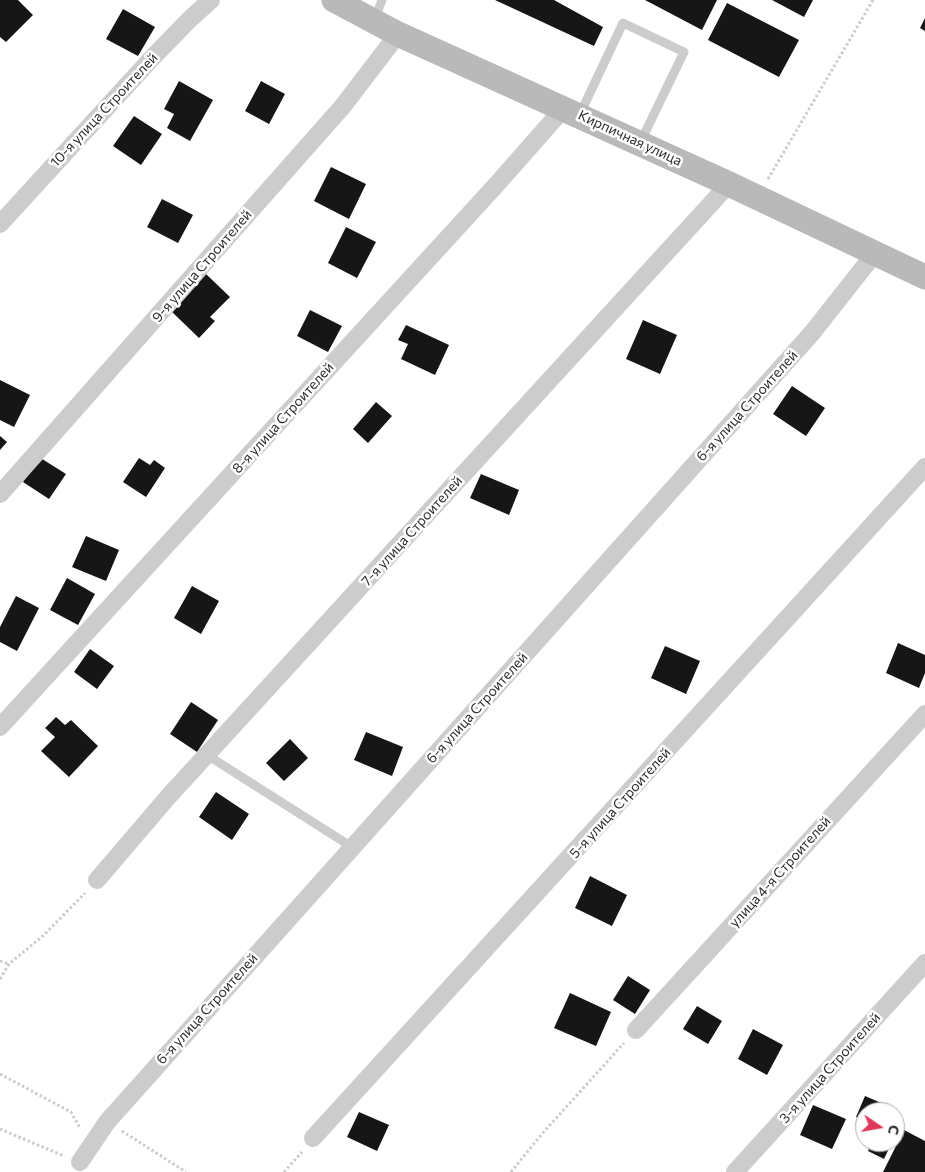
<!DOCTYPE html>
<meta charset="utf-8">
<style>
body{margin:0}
#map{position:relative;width:925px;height:1172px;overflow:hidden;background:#fff;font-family:Commissioner,sans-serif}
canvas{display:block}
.north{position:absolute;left:855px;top:1102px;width:50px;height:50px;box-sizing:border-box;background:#fff;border:1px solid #acacac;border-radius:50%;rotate:102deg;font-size:14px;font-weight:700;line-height:20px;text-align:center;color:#2f2f2f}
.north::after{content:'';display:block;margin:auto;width:18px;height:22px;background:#df385b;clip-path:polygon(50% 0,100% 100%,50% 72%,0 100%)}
</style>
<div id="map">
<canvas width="925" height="1172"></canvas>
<div class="north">С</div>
</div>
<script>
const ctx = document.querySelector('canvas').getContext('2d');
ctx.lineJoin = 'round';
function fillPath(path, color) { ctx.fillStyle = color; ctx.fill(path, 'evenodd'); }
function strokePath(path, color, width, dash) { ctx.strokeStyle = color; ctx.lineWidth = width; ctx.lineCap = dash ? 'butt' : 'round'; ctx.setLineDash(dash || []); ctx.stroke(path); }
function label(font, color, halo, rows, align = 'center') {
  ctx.font = font + ' Commissioner,sans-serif'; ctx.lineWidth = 5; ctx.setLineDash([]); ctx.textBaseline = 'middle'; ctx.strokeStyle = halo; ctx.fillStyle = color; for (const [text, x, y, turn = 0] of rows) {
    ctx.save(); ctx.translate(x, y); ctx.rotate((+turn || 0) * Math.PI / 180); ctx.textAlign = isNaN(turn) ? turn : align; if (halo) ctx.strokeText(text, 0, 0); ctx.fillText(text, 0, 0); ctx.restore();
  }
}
const building = new Path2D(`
 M0,0H18L33,15L6,42L0,37Z
 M495,0H554L603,27L594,46Z
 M645,0H717L702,30Z
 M772,0H813L804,17Z
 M727,3L799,40L779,77L708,40Z
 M123,9L155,27L138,56L106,39Z
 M925,18V31L920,28Z
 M179,81L213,100L190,141L167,128L174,114L164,109Z
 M261,81L285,94L269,124L245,111Z
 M134,116L162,134L141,165L113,146Z
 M331,167L366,184L349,219L314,201Z
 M162,199L193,215L178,243L147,227Z
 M346,227L376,242L357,278L328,263Z
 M206,274L230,297L210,317L215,321L199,338L170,310Z
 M310,310L342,326L328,352L297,336Z
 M643,320L677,335L660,374L626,359Z
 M406,325L449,345L435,375L401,359L408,344L398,340Z
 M0,380L30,395L14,427L0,420Z
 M792,386L825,408L806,436L773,414Z
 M376,402L392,416L368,443L353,429Z
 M0,436L7,442L0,450Z
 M39,457L66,474L49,499L23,482Z
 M139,458L150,465L154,460L165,468L146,497L123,482Z
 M481,474L519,490L509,515L470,498Z
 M86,536L119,550L106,581L72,567Z
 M67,578L95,594L78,625L50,610Z
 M192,586L219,601L201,634L174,618Z
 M16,596L39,608L17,651L0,642V627Z
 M898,643L925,655V673L919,688L886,673Z
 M665,646L700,661L686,694L651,678Z
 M90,649L114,666L97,689L74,672Z
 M191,702L218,720L197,752L170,734Z
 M56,717L65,725L71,720L98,746L69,777L41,751L55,737L45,728Z
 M366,732L403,747L392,776L354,760Z
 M290,739L308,758L284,781L266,763Z
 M216,792L249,814L232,840L199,817Z
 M590,876L627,895L612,926L575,908Z
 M628,976L650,990L635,1014L613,1000Z
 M570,993L611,1012L596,1046L554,1028Z
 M697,1006L722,1021L708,1044L683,1029Z
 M753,1029L783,1045L767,1075L738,1059Z
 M865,1096L893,1108L891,1112H865V1121L856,1117Z
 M813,1105L846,1119L832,1149L800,1135Z
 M359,1112L389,1125L377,1151L347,1137Z
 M904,1130L925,1141V1172H883Z
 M872,1142H892L884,1159L868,1151Z`);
const path = new Path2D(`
 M768,179L873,0
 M0,961L9,964
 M0,979L9,964L44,935L85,893
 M0,1074L71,1112L80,1128
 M0,1129L64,1156
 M122,1131L186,1172
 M284,1172L302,1152
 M511,1172L541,1135L624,1043`);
const lane = new Path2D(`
 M374,21L382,0
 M580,114L623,23L684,52L640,143
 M207,755L352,847`);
const street = new Path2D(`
 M0,224L152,58L190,19L211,0
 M0,494L343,106L398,34
 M0,727L497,184L564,108
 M97,880L168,797L729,184
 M636,1030L925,714
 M313,1138L925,467
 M80,1162L107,1122L812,333L875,253
 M735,1172L925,963`);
const secondary = new Path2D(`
 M334,0L398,34L729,184L925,277`);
const streetNames = [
 ["10-я улица Строителей",104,110,-47],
 ["Кирпичная улица",630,138,25],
 ["9-я улица Строителей",202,266,-49],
 ["6-я улица Строителей",747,406,-48],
 ["8-я улица Строителей",283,418,-48],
 ["7-я улица Строителей",412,531,-48],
 ["6-я улица Строителей",477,708,-48],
 ["5-я улица Строителей",620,803,-48],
 ["улица 4-я Строителей",780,872,-48],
 ["6-я улица Строителей",207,1009,-48],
 ["3-я улица Строителей",830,1068,-48]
];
fillPath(building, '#161616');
strokePath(path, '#ccc', 3, [2.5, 2.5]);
strokePath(lane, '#ccc', 9);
strokePath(street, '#ccc', 18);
strokePath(secondary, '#b9b9b9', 25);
label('14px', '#2f2f2f', '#fff', streetNames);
</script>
